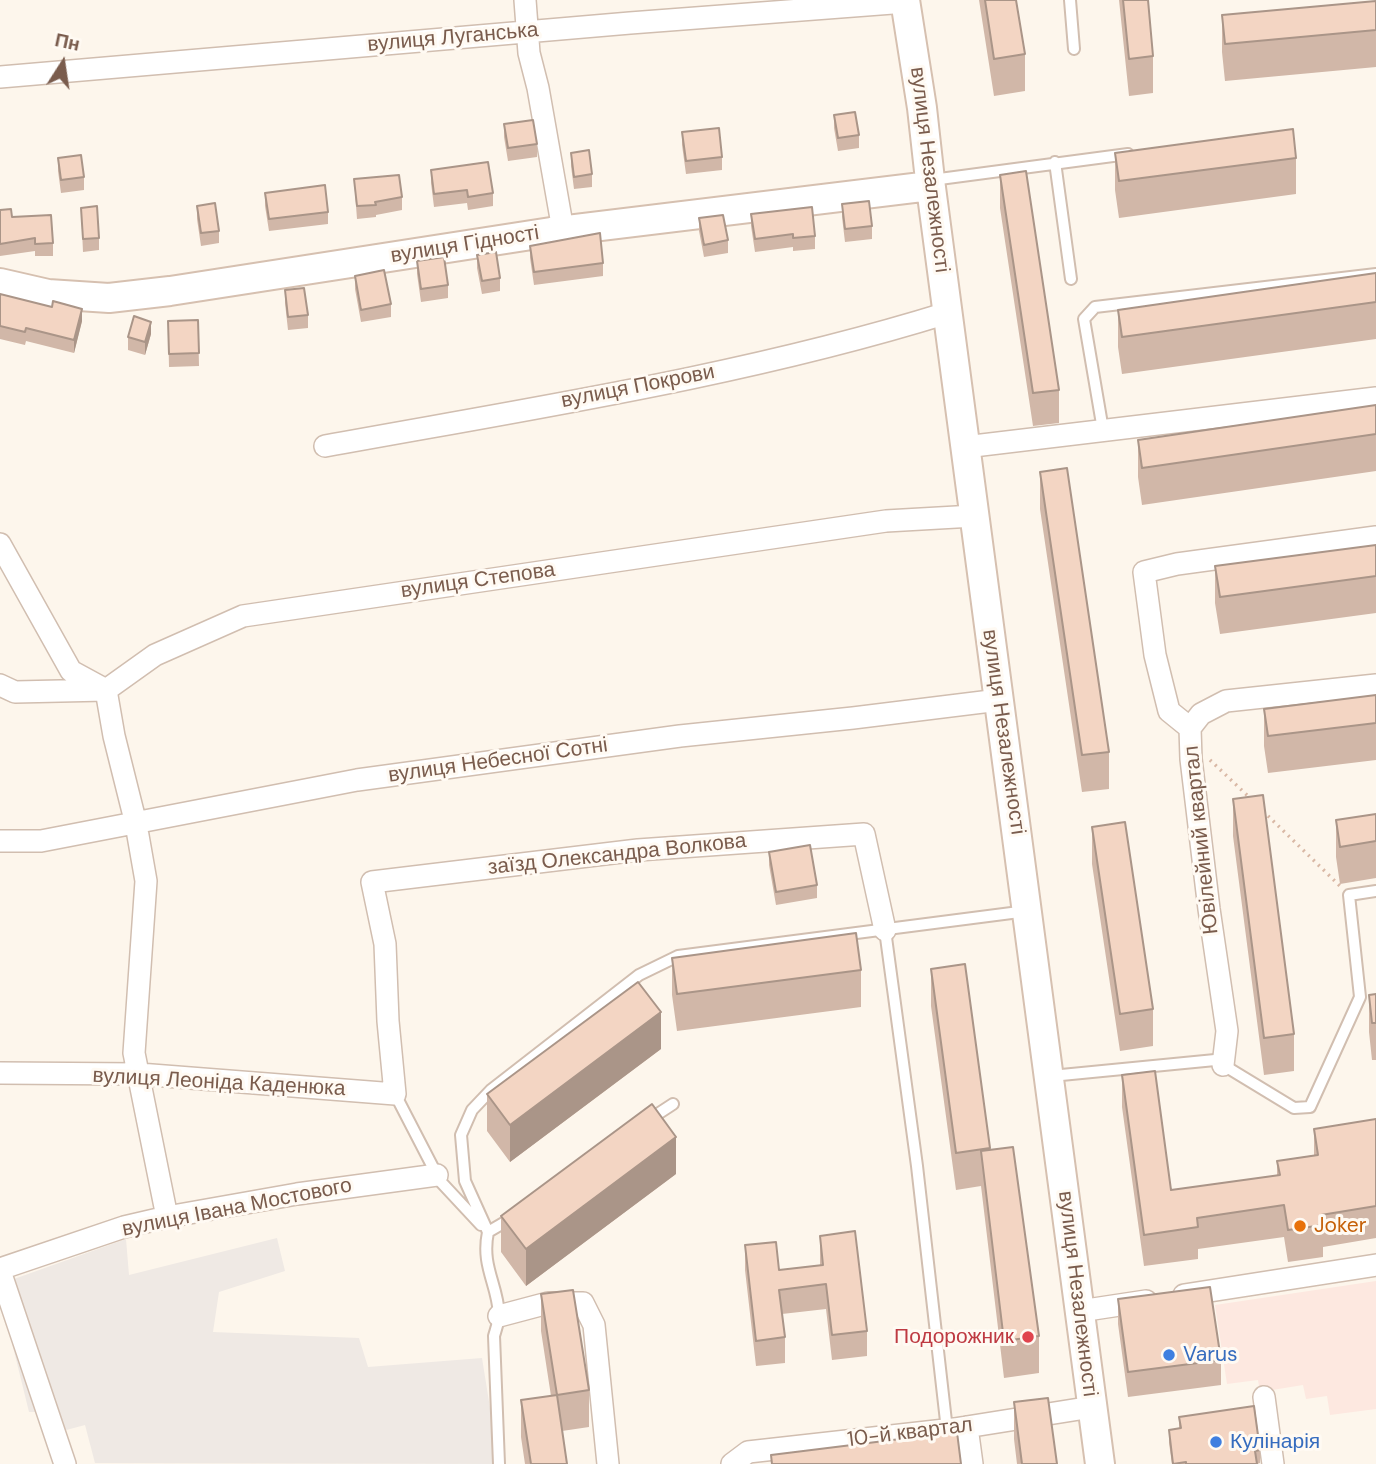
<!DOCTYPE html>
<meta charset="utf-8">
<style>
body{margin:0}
#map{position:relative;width:1376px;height:1464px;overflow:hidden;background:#fdf6ec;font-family:"DM Sans",sans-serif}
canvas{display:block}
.north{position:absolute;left:28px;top:28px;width:70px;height:70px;-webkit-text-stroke:5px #fffaf3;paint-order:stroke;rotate:12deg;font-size:19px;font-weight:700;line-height:28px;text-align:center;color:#7a5c4d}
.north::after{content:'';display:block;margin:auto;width:24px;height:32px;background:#7a5c4d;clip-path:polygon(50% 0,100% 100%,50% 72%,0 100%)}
</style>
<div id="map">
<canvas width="1376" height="1464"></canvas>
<div class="north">Пн</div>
</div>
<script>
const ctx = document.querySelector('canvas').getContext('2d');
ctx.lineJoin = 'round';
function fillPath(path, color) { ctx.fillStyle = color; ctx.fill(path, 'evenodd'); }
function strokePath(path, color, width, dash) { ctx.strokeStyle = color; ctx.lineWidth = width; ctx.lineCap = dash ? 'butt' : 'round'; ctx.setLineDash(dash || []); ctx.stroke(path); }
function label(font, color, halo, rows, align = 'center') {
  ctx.font = font + ' "DM Sans",sans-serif'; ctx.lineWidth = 6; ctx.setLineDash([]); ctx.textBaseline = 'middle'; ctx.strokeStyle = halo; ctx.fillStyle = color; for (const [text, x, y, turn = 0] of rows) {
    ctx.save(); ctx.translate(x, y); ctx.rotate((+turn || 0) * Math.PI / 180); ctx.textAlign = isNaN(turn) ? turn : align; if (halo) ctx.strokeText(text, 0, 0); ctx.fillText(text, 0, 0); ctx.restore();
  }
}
const commercial = new Path2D(`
 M1376,1281V1409L1330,1415L1327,1396L1306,1399L1303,1385L1260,1392L1258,1380L1227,1384L1215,1305Z`);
const industrial = new Path2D(`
 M277,1238L285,1271L219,1292L213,1332L359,1338L368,1367L482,1358L499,1464L95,1463L85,1425L55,1433L45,1412H29L0,1294V1284L126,1239L129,1275Z`);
const path = new Path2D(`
 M1210,760L1250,798
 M1263,811L1340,886`);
const lane = new Path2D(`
 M1070,0L1074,49
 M1055,162L1071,279
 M932,180L1128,154
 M1103,430L1084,319L1095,307L1376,274
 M885,930L917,1166L947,1430
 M1051,1076L1215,1060L1294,1108L1310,1107L1360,997L1349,895L1376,891
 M395,1094L440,1181L481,1225
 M647,1121L673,1104
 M488,1232L465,1181L461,1135L472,1110L491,1090L639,975L678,956L1027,911
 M499,1464L494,1336C496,1329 499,1321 499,1314C497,1283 481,1266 488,1232L512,1218`);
const street = new Path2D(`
 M525,0L529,53L538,88L563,230
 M0,77L630,23L906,2
 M325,446C533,408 744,376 947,313
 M965,447L1376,398
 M0,544L71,671L106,690L114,736L136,824L146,881L134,1053L167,1217
 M0,685L15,692L106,690L155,655L243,616L886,521L974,516
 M1190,728L1169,711L1155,655L1144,572L1177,564L1376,537
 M0,841H41L357,780L680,736L853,718L999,700
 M1223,1065L1227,1031L1209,909L1191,759L1190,728L1201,714L1226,701L1376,685
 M0,1073L139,1074L395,1094L388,1021L385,944L372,882L638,850L864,834L885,930
 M0,1269L124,1227L167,1217L297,1194L437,1175
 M0,1271L65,1464
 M1184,1295L1376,1265
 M1080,1311L1146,1301
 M499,1316L548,1303H583L594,1325L608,1464
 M1264,1397L1273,1464
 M967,1427L972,1464
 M732,1464L748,1452L954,1429L1092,1407`);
const secondary = new Path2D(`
 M905,0L922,108L930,180L1100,1464
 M0,283L48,294L109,298L170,291L551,232L930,186`);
const wall = new Path2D(`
 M979,0H1016L1025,54V91L994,96Z
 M1119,0H1148L1153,56V93L1129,96Z
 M1376,1V67L1225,81L1222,52V15Z
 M834,115L859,135V148L838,151L834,128Z
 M504,124L537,144V157L508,161L504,137Z
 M682,132L722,157V170L686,174L682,145Z
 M571,153L592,174V187L574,189L571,166Z
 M1115,153L1296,158V194L1119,218L1115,190Z
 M58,158L84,177V190L61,193L58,171Z
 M431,170L493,193V206L468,210L467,203L434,207L431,183Z
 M1000,175L1059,390V423L1033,426L1000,208Z
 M354,179L402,197V210L376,215V217L357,219Z
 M265,193L328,212V224L269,231L265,206Z
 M842,204L872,226V239L845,242L842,217Z
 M197,206L219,231V243L201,246L197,219Z
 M81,208L99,238V250L83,252Z
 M0,210L53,243V256H35V251L0,256Z
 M751,214L815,236V249L793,251V247L755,252L751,226Z
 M699,218L728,240V253L704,257L699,231Z
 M530,246L603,263V276L534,285L530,258Z
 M477,255L500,278V291L482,294L477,268Z
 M417,261L448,285V298L421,302L417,274Z
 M1376,273V339L1122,374L1118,347V310Z
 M355,276L391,304V317L361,322L355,289Z
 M285,290L308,315V328L288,330L285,303Z
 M0,294L82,321L74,353L26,341L25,345L0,339Z
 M198,320L199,366L169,367L168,321Z
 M151,334L145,355L128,350V337Z
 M1376,405V471L1142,505L1138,477V440Z
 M1040,472L1109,752V789L1082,792L1040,509Z
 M1376,545V613L1220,634L1215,603V566Z
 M1376,695V760L1268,773L1264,746V709Z
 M1233,799L1294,1034V1071L1264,1075L1233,836Z
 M1376,814V878L1340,884L1336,857V820Z
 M1092,827L1153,1009V1046L1120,1051L1092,864Z
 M769,852L817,885V898L776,905L769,865Z
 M672,958L861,970V1007L677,1031L672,995Z
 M965,964L990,1150L1039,1336V1373L1004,1378L981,1186L956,1190L931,1006V969Z
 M1376,994V1060H1372L1369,1032V995Z
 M661,1049L510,1162L487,1131V1094Z
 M1122,1075L1171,1190L1277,1176V1161L1314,1155V1129L1376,1119V1238L1323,1247V1257L1288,1262L1284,1237L1198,1249V1259L1144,1266L1122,1107Z
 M676,1174L526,1286L501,1252V1216Z
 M820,1236L867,1331V1356L832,1360L826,1309L782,1314L785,1337V1363L756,1366L745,1270V1245L779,1270L820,1265Z
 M541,1294L589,1390V1427L562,1431L567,1464H525L521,1437V1400L551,1396L541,1331Z
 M1118,1299L1221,1360V1385L1128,1397L1118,1324Z
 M1014,1402L1057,1464H1017L1014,1439Z
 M1179,1417L1260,1450V1463L1257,1464H1172L1169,1443V1430L1179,1428Z`);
const shadedWall = new Path2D(`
 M82,309V321L74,353V340Z
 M151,322V334L145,355V342Z
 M661,1012V1049L510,1162V1125Z
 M676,1137V1174L526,1286V1249Z`);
const building = new Path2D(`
 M985,0H1016L1025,54L994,59Z
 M1123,0H1148L1153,56L1129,59Z
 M1376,1V30L1225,44L1222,15Z
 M855,112L859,135L838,138L834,115Z
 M533,120L537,144L508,148L504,124Z
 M719,128L722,157L686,161L682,132Z
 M1293,129L1296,158L1119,181L1115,153Z
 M589,150L592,174L574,177L571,153Z
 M81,155L84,177L61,180L58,158Z
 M488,162L493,193L468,197L467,190L434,194L431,170Z
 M1026,171L1059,390L1033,393L1000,175Z
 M399,175L402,197L375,202L376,205L357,206L354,179Z
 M325,185L328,212L269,219L265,193Z
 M869,201L872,226L845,229L842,204Z
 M215,203L219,231L201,233L197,206Z
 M97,206L99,238L83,239L81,208Z
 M812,207L815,236L793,238V234L755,239L751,214Z
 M11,209L12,217L51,215L53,243L35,244V238L0,244V210Z
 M723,215L728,240L704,245L699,218Z
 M600,233L603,263L534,272L530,246Z
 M496,252L500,278L482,281L477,255Z
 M444,257L448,285L421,289L417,261Z
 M384,270L391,304L361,310L355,276Z
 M1376,273V302L1122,337L1118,310Z
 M304,288L308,315L288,317L285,290Z
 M0,294L52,307L53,301L82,309L74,340L26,328L25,332L0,326Z
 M134,316L151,322L145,342L128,337Z
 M198,320L199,353L169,354L168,321Z
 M1376,405V434L1142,468L1138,440Z
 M1067,468L1109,752L1082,755L1040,472Z
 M1376,545V576L1220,597L1215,566Z
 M1376,695V723L1268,736L1264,709Z
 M1263,795L1294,1034L1264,1038L1233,799Z
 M1376,814V841L1340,847L1336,820Z
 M1125,822L1153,1009L1120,1014L1092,827Z
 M810,845L817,885L776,892L769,852Z
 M856,933L861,970L677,994L672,958Z
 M965,964L990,1148L956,1153L931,969Z
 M638,982L661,1012L510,1125L487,1094Z
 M1376,994V1023H1372L1369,995Z
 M1155,1071L1171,1190L1280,1175L1277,1161L1318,1155L1314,1129L1376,1119V1206L1321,1215L1323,1225L1288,1230L1284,1205L1197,1218L1198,1227L1144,1235L1122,1075Z
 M652,1104L676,1137L526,1249L501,1216Z
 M1013,1147L1039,1336L1004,1341L981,1151Z
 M855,1231L867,1331L832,1335L826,1284L779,1290L785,1337L756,1341L745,1245L776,1242L779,1270L823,1265L820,1236Z
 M1210,1287L1221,1360L1128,1372L1118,1299Z
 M573,1290L589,1390L557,1395L541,1294Z
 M557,1395L567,1464H531L521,1400Z
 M1048,1398L1057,1464H1022L1014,1402Z
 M1254,1406L1260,1450L1255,1451L1257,1464H1186V1462L1173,1464L1169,1430L1181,1428L1179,1417Z
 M957,1432L961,1464H772L771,1455Z`);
const markers = [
 [1300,1226,7,"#e8710a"],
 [1028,1337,7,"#e0444e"],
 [1169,1355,7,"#3f7fe0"],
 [1216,1442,7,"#3f7fe0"]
];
const streetNames = [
 ["вулиця Луганська",453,38,-5],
 ["вулиця Незалежності",929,170,83],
 ["вулиця Гідності",465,245,-9],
 ["вулиця Покрови",638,387,-11],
 ["вулиця Степова",478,581,-8],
 ["вулиця Незалежності",1003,732,82],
 ["вулиця Небесної Сотні",498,761,-8],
 ["Ювілейний квартал",1202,840,-96],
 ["заїзд Олександра Волкова",617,855,-6],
 ["вулиця Леоніда Каденюка",219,1083,3],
 ["вулиця Івана Мостового",237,1208,-11],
 ["вулиця Незалежності",1077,1294,83],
 ["10-й квартал",910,1433,-7]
];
const foodNames = [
 ["Joker",1314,1226]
];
const healthNames = [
 ["Подорожник",1014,1337]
];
const shopNames = [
 ["Varus",1183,1355],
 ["Кулінарія",1230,1442]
];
fillPath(commercial, '#fde8e0');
fillPath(industrial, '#efe9e4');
strokePath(lane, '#d1beb0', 14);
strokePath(street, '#d1beb0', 24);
strokePath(secondary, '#d6c0b0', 32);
strokePath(path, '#d9b8a5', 3.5, [2, 5]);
strokePath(lane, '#fff', 10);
strokePath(street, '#fff', 21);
strokePath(secondary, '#fff', 28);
fillPath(wall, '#d1b7a8');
fillPath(shadedWall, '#aa9588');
fillPath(building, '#f3d5c3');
strokePath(building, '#aa9588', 2);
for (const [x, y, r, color] of markers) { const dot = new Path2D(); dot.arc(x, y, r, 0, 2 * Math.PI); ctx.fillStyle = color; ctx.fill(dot); strokePath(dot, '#fffaf3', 2.5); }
label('21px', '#7a5c4d', '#fffaf3', streetNames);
label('21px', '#c56008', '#fffaf3', foodNames, 'left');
label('21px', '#be3a42', '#fffaf3', healthNames, 'right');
label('21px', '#366cbe', '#fffaf3', shopNames, 'left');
</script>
